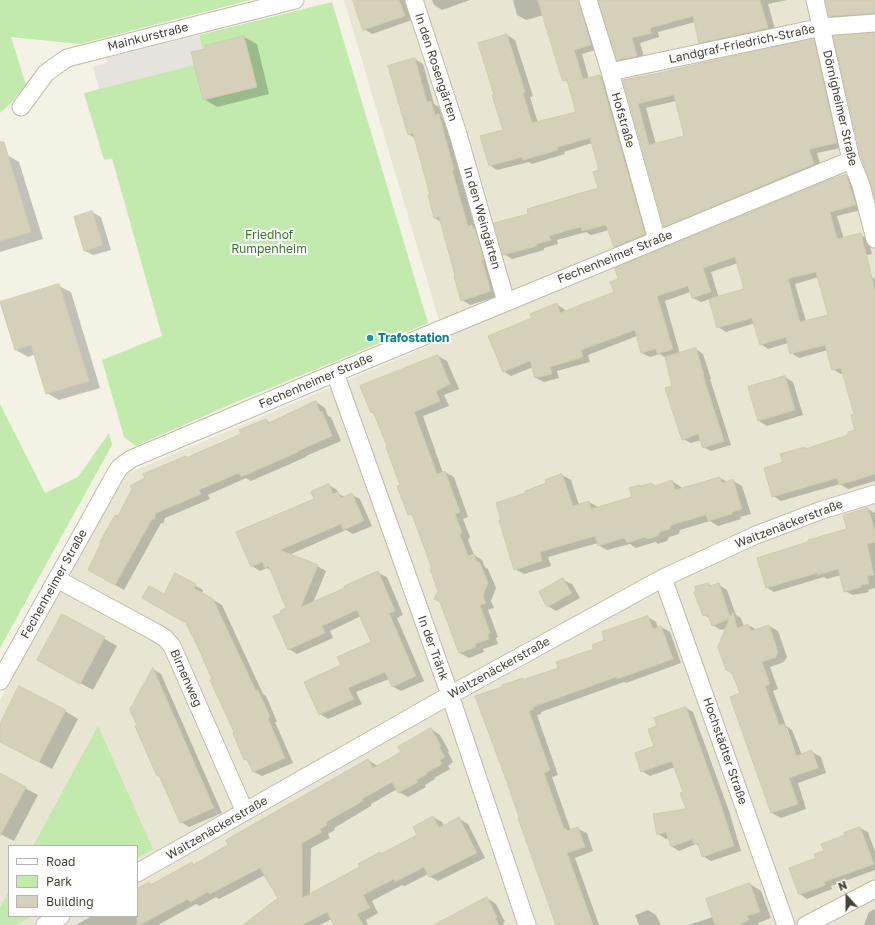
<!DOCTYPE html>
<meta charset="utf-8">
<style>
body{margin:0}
#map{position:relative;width:875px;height:925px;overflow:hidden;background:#f3f2e5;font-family:"Golos Text",sans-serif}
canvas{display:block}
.legend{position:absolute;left:8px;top:845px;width:130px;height:72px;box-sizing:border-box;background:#fff;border:1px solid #b5b4ae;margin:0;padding:5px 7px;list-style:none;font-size:12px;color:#464334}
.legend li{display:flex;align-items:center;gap:8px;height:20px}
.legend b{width:20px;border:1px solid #b5b4ae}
.north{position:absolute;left:827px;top:877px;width:40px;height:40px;-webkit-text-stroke:3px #fff;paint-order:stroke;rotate:339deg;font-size:11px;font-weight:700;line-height:16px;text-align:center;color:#464334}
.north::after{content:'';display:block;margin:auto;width:14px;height:18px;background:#464334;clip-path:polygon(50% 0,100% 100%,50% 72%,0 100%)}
</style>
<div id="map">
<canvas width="875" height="925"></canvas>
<ul class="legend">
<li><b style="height:5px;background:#fff"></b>Road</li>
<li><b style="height:11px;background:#c1eaac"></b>Park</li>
<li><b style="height:11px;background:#d5d0ba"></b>Building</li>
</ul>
<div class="north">N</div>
</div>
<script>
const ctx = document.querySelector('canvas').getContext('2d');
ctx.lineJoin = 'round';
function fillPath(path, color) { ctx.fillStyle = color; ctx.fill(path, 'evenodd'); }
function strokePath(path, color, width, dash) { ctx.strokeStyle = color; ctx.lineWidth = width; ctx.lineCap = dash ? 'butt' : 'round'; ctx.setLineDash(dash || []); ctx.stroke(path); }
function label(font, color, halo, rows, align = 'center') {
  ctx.font = font + ' "Golos Text",sans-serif'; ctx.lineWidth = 4; ctx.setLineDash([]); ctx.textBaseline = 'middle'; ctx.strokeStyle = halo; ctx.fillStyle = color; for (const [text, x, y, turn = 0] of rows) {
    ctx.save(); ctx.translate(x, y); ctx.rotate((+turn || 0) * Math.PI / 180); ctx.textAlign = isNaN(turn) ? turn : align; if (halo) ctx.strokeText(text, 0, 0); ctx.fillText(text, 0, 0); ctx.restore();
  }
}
const residential = new Path2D(`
 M344,0H875V925H0V700L124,475L445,339L438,317ZM9,846H137V916H9Z`);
const green = new Path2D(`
 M0,0H250L80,44L11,37L26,85L9,105L0,113Z
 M332,2L428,323L229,405L136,446L124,437L102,360L162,336L112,158L104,160L84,93L125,82L191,52L202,49L199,35Z
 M0,404L45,493L78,477L109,433L112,445L0,648Z
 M98,726L153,849L137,858V846H33Z
 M9,891V916H32L16,925H0V908Z`);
const parking = new Path2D(`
 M199,35L203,49L191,52L194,65L99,89L93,67L107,63L106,58Z`);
const shadow = new Path2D(`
 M354,0H405L412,20L372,34L364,29Z
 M432,0H470L442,10L434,5Z
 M513,0H557L579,6L587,11L599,49L582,54L589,79L600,76L608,80L653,239L623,251L614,246L609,230L591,235L586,232L557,240L558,244L544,248V250L512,259L504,254L529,215L599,189L600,170L592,143L564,152L565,154L532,164L529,162L497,170L489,165L504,131L496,95L507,35L515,40L533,96L530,97L538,123L577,113L568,82L564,80L544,15L526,20L517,15Z
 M606,0H787L768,4L776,33L708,47L700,42L695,22L658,32L659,37L640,43L645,60L626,64L618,60Z
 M826,0H875V18L838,21L830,16Z
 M244,37L257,44L269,94L217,107L204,99L206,49Z
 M813,40L822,45L845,147L817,153L822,169L673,231L664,226L624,80L655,75ZM676,101L685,136L656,144L646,108Z
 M415,59L423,64L434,104L439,107L442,117L447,120L462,174L460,175L475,228L480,231L499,296L470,305L462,300L441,222L435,218L431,195L415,138L408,134Z
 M7,155L19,162L43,239L0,252V157Z
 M846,176L854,180L861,210L837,216L844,239L860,235L868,239L872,254L846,260L875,279V481L848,489L840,484L781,501L773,496L784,463L805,448L807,449L850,436L856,431L855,414L843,373L841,374L833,369L828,350L799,358L791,353L788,343L768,349L761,344L755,323L726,332L718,327L710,299L701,302L693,298L690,292L665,301L680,354L696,349L703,354L711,379H710L731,445L711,451L703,447L701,440L691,443L683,439L673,386L666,358L660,354L650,357L642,353L637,336L588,355L590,362L557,371L559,378L544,382L536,378L533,367L511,376L503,371L533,318L556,304L564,309L566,312L615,292ZM738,263L745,290L719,298L711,272ZM819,277L829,316L806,321L795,284Z
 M92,212L101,217L111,250L93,255L85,251L75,218Z
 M59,286L71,292L100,388L59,400L47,393L35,354L28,357L16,350Z
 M438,356L447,361L459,389L444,395L449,406L423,416L443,473L445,472L454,477L468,517L463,519L470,537L468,540L474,555L482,560L485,567L488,569L496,588L491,601L494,608L488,610L498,637L496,638L498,644L483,649L484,652L469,658L460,653L441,602L433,569L414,517L409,514L388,447L375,414L371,412Z
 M785,377L793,382L803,415L767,426L759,421Z
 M316,402L325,408L328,416L331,417L341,441L306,456V457L251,481L246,478L208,495L210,499L165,518L163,524L161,523L124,590L89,570L118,517L186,457L187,458L242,434L266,420L271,423Z
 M562,475L571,480L579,505L589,502L598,507L633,497L655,487L672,481L681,487L682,489L720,478L728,482L733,481L742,486L751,514L740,517L741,519L718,526L710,521L680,530L679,534L669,537L667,541L658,544L655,542L636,548L630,544L607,550L598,545V543L548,557L551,566L524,574L515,569L527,494Z
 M329,485L337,490L339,494L345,497L352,495L360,499L372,526L353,534L346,530L289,555L317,566L326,571L313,603L378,573L387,577L403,615L397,618L424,681L401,691L392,686L389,679L356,692L362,704L328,719L320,714L372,643L361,616L330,631L333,638L297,654L289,649L282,613L287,609L272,571L267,568L260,571L252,566Z
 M868,509L875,513V588L868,590L869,592L853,595L845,591L841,575L827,579L824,577L774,592L766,587L848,530Z
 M176,574L203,590L202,593L222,605L263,694L266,696L277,722H275L293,763L262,776L254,772L250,762L245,759L213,680L187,622L164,595Z
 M563,580L572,584L580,598L556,611L548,606Z
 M709,584L713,586L719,585L727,590L736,615L741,618L744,627L748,625L757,630L769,626L778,631L787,657L784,662L770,667L778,689L773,691L786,726L792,730L802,755L812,752L821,757L826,773L798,783L806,809L781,818L772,813L731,697L741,694L727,628L721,630L713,625L711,619L704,615ZM784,728H787L798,760L796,761Z
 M63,615L117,646L93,690L51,667Z
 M648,617L656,622L658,628L661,627L670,632L681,663L626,683L624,682L541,712V714L537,715L558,775L552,777L571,831L578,829L587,833L593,851L575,858L599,925H557L504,688L523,679L525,680L559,668L595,650L606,641Z
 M153,669L161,674L222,813L189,827L181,822L161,777L158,775L138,726Z
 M686,708L693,712L729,811L741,851L711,861L703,856L700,847L696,844L679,851L671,846L669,838L666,839L658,834L687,809L684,793L675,767L650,776L642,771L655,746L658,727Z
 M65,711L78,719L52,769L0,741V726Z
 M431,729L440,735L449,751L448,752L453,762L448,766L450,769L434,778L435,779L425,785L426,787L408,797L399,792L397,789L371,804V806L334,828L335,830L328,834L330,838L311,848L310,894L419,835L433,817L442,822L444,826L459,819L468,824L485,858L438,881L429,876L428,874L405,886L402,885L372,901L378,913L366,920L368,925H335L332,919L320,925H245L279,898L265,875L219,899L216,897L200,906L196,904L158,925H76L92,916H137V890L149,883L152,885L192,863L195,865L230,845L368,760L378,766L402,752Z
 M0,775L38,795L14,841L0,834Z
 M860,828L868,832L875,852V870L831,886L832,889L807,899L800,894L817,859L846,836V833Z
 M750,884L761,891L771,918L758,923L759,925H688L713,917Z
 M487,898L496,904L505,922L503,923L504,925H436Z
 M875,909V925H864L869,912Z
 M648,910L656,915L661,925H639L635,915Z`);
const building = new Path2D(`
 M353,0H399L405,16L363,30Z
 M538,0H578L591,45L574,50L583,79L600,75L645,234L614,247L606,225L582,231L581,227L565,231L549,236L551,240L536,244L537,246L503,255L494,223L528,214L527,209L598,188L593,172L599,170L590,138L557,147L558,150L523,160L522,157L489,166L480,136L503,130L492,95H494L478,43L507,34L525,92L523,93L532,123L576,112L567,80L563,81Z
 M598,0H760L768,28L699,43L693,16L650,28L651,33L632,38L637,56L617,60Z
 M825,0H875V13L829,16Z
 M875,33V199L870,181L861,157L833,36Z
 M244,36L257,87L203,100L191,52L205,49V46Z
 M814,39L837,143L809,149L814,164L664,227L623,80L655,74L698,64ZM674,95L684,136L649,145L638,104Z
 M415,58L427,102L431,101L435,115L439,114L454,170H452L468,226L472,225L473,229L475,228L484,260H482L491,291L461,301L454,276L455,275L439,217L434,218L428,195H430L413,133L408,135L388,66Z
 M0,142H4L31,232L0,241Z
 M846,175L856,205L830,212L837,239L861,233L875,290V474L839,485L837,478L772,497L764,468L783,462L780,454L805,447V449L848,435V432L855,430L851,415L854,414L841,368L832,370L825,345L790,354L786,337L760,345L752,318L717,328L709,299L744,289L735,257L703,268L711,292L692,298L688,286L657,296L673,349L657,354L656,349L641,353L635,330L581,350L583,357L550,367L552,374L535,378L530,361L503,372L488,336L532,318L530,314L557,303L560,313L614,292L610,282L618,279L615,268L831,179ZM816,272L828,315L800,322L788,279Z
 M92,211L103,245L84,251L74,217Z
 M59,284L89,381L46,394L31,345L15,350L0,302Z
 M696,348L704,375H703L724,441L703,448L698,434L682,440L665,388L672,386L665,357Z
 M438,355L450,384L436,391L440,401L414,412L437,474L445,471L460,512L455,514L462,532L460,535L468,556L474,554L476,561L480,563L488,583L483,596L486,603L480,605L490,633H488L489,639L475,644L476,647L459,653L440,602L434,599L438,591L430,569H432L412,514L408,515L397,486L400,485L386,447L387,446L373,411L371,413L360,386Z
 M785,376L795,410L758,421L748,387Z
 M316,401L320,412L322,411L332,436L298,451V452L241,477L239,473L199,490L201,494L156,513L154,520L152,519L115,585L88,570L101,543L100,542L115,515L118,516L132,489L130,486L145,478L143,474L186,456V458L241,434L239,430L266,419L268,423Z
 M562,474L573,506L589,501L591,509L632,497L629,488L639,485L641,486L651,483L655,486L672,480L675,490L720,477L722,483L733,479L742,509L732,512V514L708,521L706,515L671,525L670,529L660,532L658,536L648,539L645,537L627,543L624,538L598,546L595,536L540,552L542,561L514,570L499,520H501L496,503L525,493V491L546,483L545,480Z
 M329,484L333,494L338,492L341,498L352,493L364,521L343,530L341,524L280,550L318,565L301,607L345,588L344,586L378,571L395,611L389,613L416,676L392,687L385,672L348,688L354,699L319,715L304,682L341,665L337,657L371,642L357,610L322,626L325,633L288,650L273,616L281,613L280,611L286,608L269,566L265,568L262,562L251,567L236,532L314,499L311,492Z
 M868,508L875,531V542L867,544L874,575L867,576L869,584L861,585V587L844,592L838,569L818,575L817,573L766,588L757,558L808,542V540L847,529L843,516Z
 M175,573L196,584L194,588L213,599L256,691L258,690L264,703L270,717L268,718L285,758L253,772L247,759L244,760L233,733L234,732L210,680L212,679L193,636H192L186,623L142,598L149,586L164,594Z
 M563,578L572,593L547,607L539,592Z
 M709,583L710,586L719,583L730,617L733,612L737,628L748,624L751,631L769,625L778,652L776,657L762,662L770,684L765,686L779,725L784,724L796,756L812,750L818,768L789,778L798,804L771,813L730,697L740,693L732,673L726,670L718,647L729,619L712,626L708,615L703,616L694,592L696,591L695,587Z
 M62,614L105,637L80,684L37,660Z
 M648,616L653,629L661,626L673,659L617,679L616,677L533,707L534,709L529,711L550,770L544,773L564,829L566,828L567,831L578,827L585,847L567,853L593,925H556L518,818L519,817L507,782L475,696L502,687V685L523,678V680L558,668L556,662L594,649L592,645L604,640L602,632Z
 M153,668L214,808L180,823L159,775L157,776L135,726L137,725L130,710Z
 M19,686L66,710L39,762L0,742V724Z
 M686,707L721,805L734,846L702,857L698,843L694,844L692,839L671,847L666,832L657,835L653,814L686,809L680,793L683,792L672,761L641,772L635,753L654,746L648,729L657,726L654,718Z
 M431,728L441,746L439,747L445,757L440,760L442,764L426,773L427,774L416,780L418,782L398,793L392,782L362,799L363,801L326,822L327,825L320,829L322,832L302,843V898L360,867L358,864L380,852L381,854L417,835L413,827L433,816L439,828L459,817L477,853L429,877L424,867L395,882L394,879L363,895L370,908L357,914L363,925H334L327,912L302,925H243L278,898L260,868L210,894L208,892L190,902L188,899L140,925H137V889L149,882L151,885L192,862L193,865L228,845L226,840L368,759L373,768L401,752L398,747Z
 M0,773L26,787L0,836Z
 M860,827L874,864L824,882L825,885L799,895L789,868L816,858L814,854L824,851L821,844L845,835L844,833Z
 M750,883L760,912L747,916L749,920L739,925H715L706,899Z
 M487,897L497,917L495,918L499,925H434Z`);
const minor = new Path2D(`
 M414,0L458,134L506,302
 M588,0L609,68L657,240
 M815,0L851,160L861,185L875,239
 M610,72L822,27L875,23
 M21,107L46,73L67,58L295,0
 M335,373L450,695L527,925
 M663,578L786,925
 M57,579L155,632L165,638L172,646L245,812
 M0,681L116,473L120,467L131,459L335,373L851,160
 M137,873L450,695L663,578L756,535L822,510L875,494
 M45,925L61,916
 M806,925L875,889`);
const markers = [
 [370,338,4,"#0f9aa8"]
];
const streetNames = [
 ["Mainkurstraße",148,37,-14],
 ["Landgraf-Friedrich-Straße",742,44,-12],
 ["In den Rosengärten",436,67,72],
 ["Dörnigheimer Straße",840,108,77],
 ["Hofstraße",623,120,74],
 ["In den Weingärten",482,218,74],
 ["Fechenheimer Straße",615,257,-22],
 ["Fechenheimer Straße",316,381,-23],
 ["Waitzenäckerstraße",789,524,-21],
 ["Fechenheimer Straße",54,584,-61],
 ["In der Tränk",433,648,70],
 ["Waitzenäckerstraße",499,668,-29],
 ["Birnenweg",186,678,66],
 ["Hochstädter Straße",725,751,71],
 ["Waitzenäckerstraße",217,828,-30]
];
const parkNames = [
 ["Friedhof",269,235],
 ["Rumpenheim",269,249]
];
const cultureNames = [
 ["Trafostation",378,338]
];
fillPath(residential, '#e8e5d3');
fillPath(green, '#c1eaac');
fillPath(parking, '#e4e3de');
fillPath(shadow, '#0003');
fillPath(building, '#d5d0ba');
strokePath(building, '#d1caad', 1);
strokePath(minor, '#bfbca7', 19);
strokePath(minor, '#fff', 17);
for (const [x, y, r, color] of markers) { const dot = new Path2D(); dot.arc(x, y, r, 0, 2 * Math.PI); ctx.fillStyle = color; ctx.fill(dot); strokePath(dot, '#fff', 1.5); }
label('12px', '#464334', '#fff', streetNames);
label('12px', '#347a25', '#fff', parkNames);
label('bold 12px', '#0d838f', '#fff', cultureNames, 'left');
</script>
